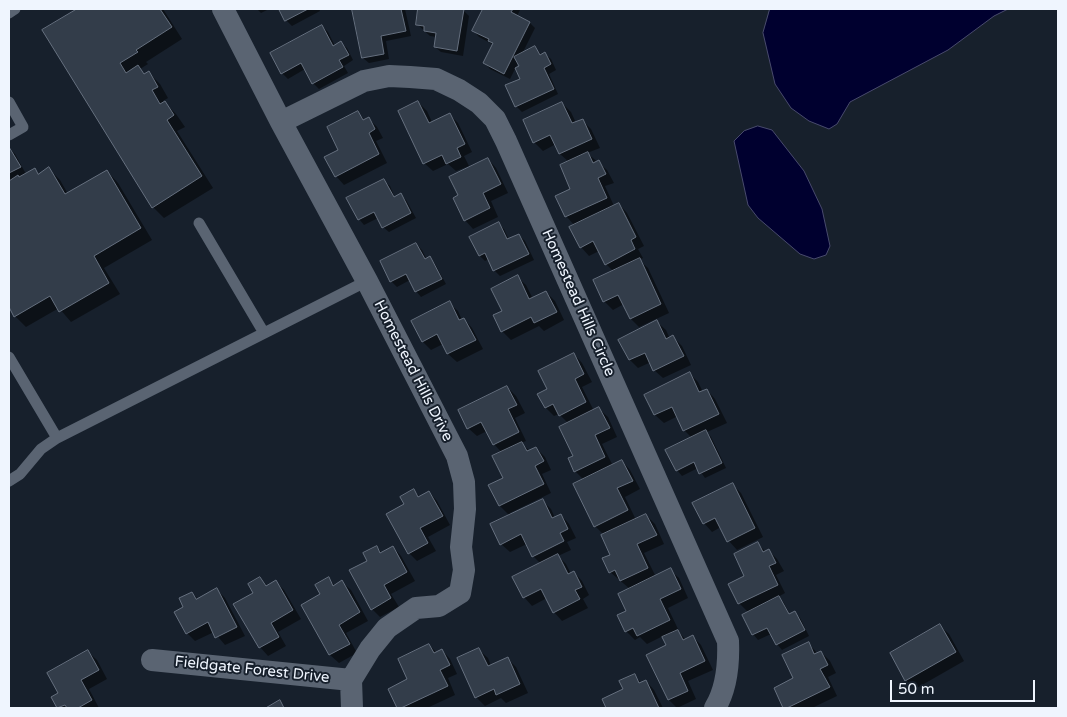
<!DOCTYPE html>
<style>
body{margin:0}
#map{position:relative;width:1067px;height:717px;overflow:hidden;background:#17202c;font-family:"Varela Round",sans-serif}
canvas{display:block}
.frame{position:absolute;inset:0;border:10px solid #eff5fe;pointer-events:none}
.scale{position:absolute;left:890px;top:680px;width:145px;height:22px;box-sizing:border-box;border:2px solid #eff5fe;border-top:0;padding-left:6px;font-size:15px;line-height:18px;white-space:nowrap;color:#eff5fe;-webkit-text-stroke:4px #17202c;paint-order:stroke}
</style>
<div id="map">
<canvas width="1067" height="717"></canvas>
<div class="frame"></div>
<div class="scale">50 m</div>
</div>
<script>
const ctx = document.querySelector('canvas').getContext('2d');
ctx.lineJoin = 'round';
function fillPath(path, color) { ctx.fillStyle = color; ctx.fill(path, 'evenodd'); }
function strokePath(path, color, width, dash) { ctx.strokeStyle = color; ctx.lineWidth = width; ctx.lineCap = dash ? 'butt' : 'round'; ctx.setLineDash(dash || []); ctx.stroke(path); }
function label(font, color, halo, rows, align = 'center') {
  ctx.font = font + ' "Varela Round",sans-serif'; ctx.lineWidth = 4; ctx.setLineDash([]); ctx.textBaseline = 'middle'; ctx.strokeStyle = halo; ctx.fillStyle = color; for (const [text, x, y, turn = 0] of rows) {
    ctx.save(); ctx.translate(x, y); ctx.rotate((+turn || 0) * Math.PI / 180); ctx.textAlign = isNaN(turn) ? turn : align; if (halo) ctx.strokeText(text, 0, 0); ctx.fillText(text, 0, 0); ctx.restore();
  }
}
const water = new Path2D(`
 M770,9H1008L994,16L948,50L850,102L837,124L829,129L809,121L791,108L775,84L763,33Z
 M758,126L772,130L804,171L822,209L830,246L826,255L814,259L800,254L758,218L748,205L734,141L744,131Z`);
const shadow = new Path2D(`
 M79,9H163L182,39L146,62L148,64L140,69L146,75L149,73L160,84L168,98L163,101L176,114L185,127L177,131L213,188L164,218L153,207L44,31Z
 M257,9H269L261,13Z
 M281,9H319L320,11L292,26L286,20Z
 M353,9H405L411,36L386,41L389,59L369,63L363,58Z
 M419,9H459L463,10L469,16L463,56L441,52L435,47L437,37L430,36L417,24Z
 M485,9H518L520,10L517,16L530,23L535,28L522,54L535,48L542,55L545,54L551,59L556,70L549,74L558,94L522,112L516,106L521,79L520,67L518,63L510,79L490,69L485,63L494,45L479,37L474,31Z
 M322,26L328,32L335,46L341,43L347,48L353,60L344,66L348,73L319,89L313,83L305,69L288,79L282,73L272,53Z
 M418,102L427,111L432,122L449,114L458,123L472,152L464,156L469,166L456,171L448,164L433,171L424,163Z
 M562,103L571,112L576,123L582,120L591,129L600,148L587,153L607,170L614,183L605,186L614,206L619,204L627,213L644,246L638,249L643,258L639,260L648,268L669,313L639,327L631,319L624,304L613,310L604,301L614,272L606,264L599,251L589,256L581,247L575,226L566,216L557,196L572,189L569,162L560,154L556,144L543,151L534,142Z
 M358,113L365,120L369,119L377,127L383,138L376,141L387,163L344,185L336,176L340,150Z
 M9,148L15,154L26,174L34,170L39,174L49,169L60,180L68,194L107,171L118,183L152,240L104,268L120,294L71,322L59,308L26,327L15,316L9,305Z
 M488,159L496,168L508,193L491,201L498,217L473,229L465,220L460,196Z
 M384,181L390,186L395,198L401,195L406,200L416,218L389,232L383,227L378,218L364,225L359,219Z
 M499,224L504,229L509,240L519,235L525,241L534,260L500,276L494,270L489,259L485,261L480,256Z
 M416,244L422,250L427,260L430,258L435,264L446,284L421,297L416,291L410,280L397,287L391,281Z
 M517,277L526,285L533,299L546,292L555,301L564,320L544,331L539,326L511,340L502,331L504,311Z
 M449,303L458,311L462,320L464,319L472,328L483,349L457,362L448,354L443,344L431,350L423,342Z
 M657,322L666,330L670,339L673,337L682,346L691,365L663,378L654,370L651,362L638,368L630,360L620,340Z
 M574,354L582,363L592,382L582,387L594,411L599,409L608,417L617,437L602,444L613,466L622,461L630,470L640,489L625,497L636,520L646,515L655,524L664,544L644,553L656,577L670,570L679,578L688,598L668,608L678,629H676L686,640L693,637L701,645L713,670L688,681L696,699L677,708L669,700L668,646L663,636L647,644L640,637L635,640L626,631L630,589L610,572L612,555L604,535L595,526L584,480L575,471L569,424L559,414L554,416L546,408L539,394L549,390Z
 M690,374L698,382L703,392L707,390L715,399L727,423L707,432L711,437L726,468L705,478L698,468L682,476L677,470L692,438L684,430L678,416L664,423L655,415L646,395Z
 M507,387L516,396L525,413L515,418L526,441L521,443L530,451L536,448L545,457L551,470L542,474L551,493L510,513L511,516L542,500L551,509L555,518L561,515L569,524L576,538L567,542L571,550L558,556L566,564L571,574L574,572L582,581L589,595L583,599L588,608L562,621L554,612L547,598L532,606L524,597L541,564L533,556L527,544L510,552L501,544L510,516L500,506L490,486L505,479L502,453L494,444L487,431L477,436L468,428Z
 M732,484L741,493L763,537L737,550L729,541L721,527L712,532L704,523Z
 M414,491L420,497L429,492L437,501L450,525L428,537L436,551L417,561L409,553L405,505Z
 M758,544L766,552L769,551L777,559L784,571L776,575L785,593L778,597L784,603L790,615L795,613L800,618L809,636L782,650L777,644L771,634L758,640L753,634L749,613L739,603L730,584L746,576Z
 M377,547L382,553L393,547L401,556L415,581L391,594L399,607L380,617L372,609L368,561Z
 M260,579L268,586L276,582L284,590L301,619L278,632L286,646L268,656L260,647L255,594Z
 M329,579L335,586L342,582L351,590L368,621L346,633L357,653L339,663L330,655L303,605L321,594Z
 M217,590L225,598L245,636L225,645L214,632L195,641L187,633L185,608L192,593L198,599Z
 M940,626L949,634L964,661L915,689L906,680Z
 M809,644L818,654L821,652L830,661L836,673L828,677L837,696L812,708H785L775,688L795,679Z
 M429,645L437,653L442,650L450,659L457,674L448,678L455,695L427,708H398L389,689L409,680Z
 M479,650L488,658L491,666L507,658L516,667L528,693L506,703L501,698L485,706L476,697L459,659Z
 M88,652L97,660L107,679L89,689L99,708H59L53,698L60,693Z
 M634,676L642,683L646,681L654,690L663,708H608L603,699L625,689Z`);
const building = new Path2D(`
 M77,9H160L172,27L136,50L138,52L120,63L126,73L138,65L144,74L149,71L158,87L152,90L160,104L165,101L174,115L167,120L202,176L152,208L42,30Z
 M279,9H308L285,21Z
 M352,9H401L406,31L381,36L384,54L362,58Z
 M418,9H464L457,51L434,47L436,33L424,31V26L416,25Z
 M483,9H513L511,12L530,22L504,74L483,63L493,43L488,41L489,39L472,31Z
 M322,25L333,46L341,41L349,55L339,60L343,67L312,84L301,63L281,74L270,53Z
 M535,46L540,55L545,52L551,64L544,68L554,89L515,107L505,85L520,79L515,68L519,66L514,57Z
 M418,101L429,123L450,113L465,144L457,148L461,157L446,164L442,155L423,164L398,111Z
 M562,102L572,123L583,119L592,139L559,154L550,135L533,143L523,120Z
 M358,111L363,120L369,117L375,129L369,133L379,154L335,177L324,157L338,150L327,127Z
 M9,147L21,167L9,173Z
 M588,152L593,163L599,160L606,174L598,178L607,198L565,217L555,196L570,189L560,165Z
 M488,158L501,184L483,193L490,208L464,221L453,198L458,195L449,177Z
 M49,167L65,194L107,170L141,228L94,256L109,283L59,312L50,296L14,317L9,307V181L18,175L19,177L35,168L38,174Z
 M384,179L394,197L401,193L411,213L382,228L374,212L358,220L346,198Z
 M619,203L636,237L631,240L635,249L605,265L593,241L580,248L569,227Z
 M499,222L507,239L519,234L529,254L493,271L485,253L479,256L469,237Z
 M416,243L425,259L430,256L442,279L415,292L406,274L390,282L380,261Z
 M640,258L661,304L630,319L618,295L603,302L593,280Z
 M518,275L529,299L546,291L557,312L534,323L531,317L501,332L493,315L502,311L491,289Z
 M450,301L459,320L464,318L476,340L447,354L437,334L422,342L411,321Z
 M657,320L666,339L673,335L684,356L653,371L645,353L629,360L618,340Z
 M574,353L584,374L575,379L586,402L559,416L553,404L545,408L537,394L547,389L538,371Z
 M690,372L699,392L707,389L719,414L683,431L672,407L654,415L644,395Z
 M507,386L517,405L508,409L519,432L493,445L481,422L467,429L458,410Z
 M599,407L610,428L595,435L605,457L574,472L568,458L573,456L559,427Z
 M706,430L722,463L699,474L694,462L676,471L665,450Z
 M522,442L527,451L536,447L544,461L535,466L544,484L499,506L488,485L503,478L492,456Z
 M622,460L633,481L617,488L628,510L594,527L573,484Z
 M733,483L755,528L727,542L715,518L703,524L692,503Z
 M414,489L418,497L429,491L443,516L420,528L428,543L408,554L386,514L404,504L400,497Z
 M543,499L552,518L561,514L568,529L560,533L564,541L532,557L521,534L500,545L490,524Z
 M646,514L657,535L637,544L648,568L620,581L615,570L609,573L602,558L610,555L601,535Z
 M758,542L763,552L769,549L776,563L769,566L778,585L738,604L728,584L744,576L734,554Z
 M377,546L380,553L393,546L407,572L384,585L391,598L371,610L349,570L367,561L363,553Z
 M558,554L568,574L574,571L582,587L575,590L580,599L553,613L541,589L523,598L512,577Z
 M671,568L681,589L660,599L670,620L637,636L633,628L625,632L617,615L626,611L618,594Z
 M260,577L266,586L276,580L293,610L271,623L279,637L259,648L233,604L253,593L248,584Z
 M329,577L333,586L342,580L360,612L339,625L350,644L329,655L301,605L320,594L315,585Z
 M217,588L237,627L215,638L208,622L186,634L174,612L183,607L179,598L192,592L196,599Z
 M779,596L789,614L795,611L805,630L776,645L767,628L752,635L742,615Z
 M940,624L956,652L905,681L890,653Z
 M678,630L683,640L693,635L705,661L680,673L688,691L668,700L646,655L666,645L662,637Z
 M809,642L814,654L821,651L828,665L820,669L830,687L787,708H783L774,688L793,678L782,655Z
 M429,644L434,653L442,649L450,665L440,670L448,686L401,708H397L388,689L407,679L398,659Z
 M479,648L488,666L508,657L520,684L496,695L494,689L475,698L457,658Z
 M88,650L99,670L81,680L92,700L78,708H67L65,705L57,708L51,697L58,693L47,673Z
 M635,674L639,683L646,680L659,708H606L602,699L623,689L619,681Z
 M280,700L284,708H266Z`);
const service = new Path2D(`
 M9,13L15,9
 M9,102L23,127L9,135
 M199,223L264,333
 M9,357L57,438
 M9,481L20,474L41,449L57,438L367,281`);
const minor = new Path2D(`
 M223,9L281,122L367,281L457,456L464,482L465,509L461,547L464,570L460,593L439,606L416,608L387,628L370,649L351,680L352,708
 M281,122L364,81L389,76L410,77L436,79L459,90L479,103L495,119L506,141L728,641C729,665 727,688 715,708
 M152,660L351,680`);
const streetNames = [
 ["Homestead Hills Circle",578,303,66],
 ["Homestead Hills Drive",413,371,63],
 ["Fieldgate Forest Drive",252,670,6]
];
fillPath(water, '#00002f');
strokePath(water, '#484a6d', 1);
fillPath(shadow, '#0007');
fillPath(building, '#333d4a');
strokePath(building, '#66707f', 1);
strokePath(service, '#5a6472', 11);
strokePath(minor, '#5a6472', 22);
label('15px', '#eff5fe', '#17202c', streetNames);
</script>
